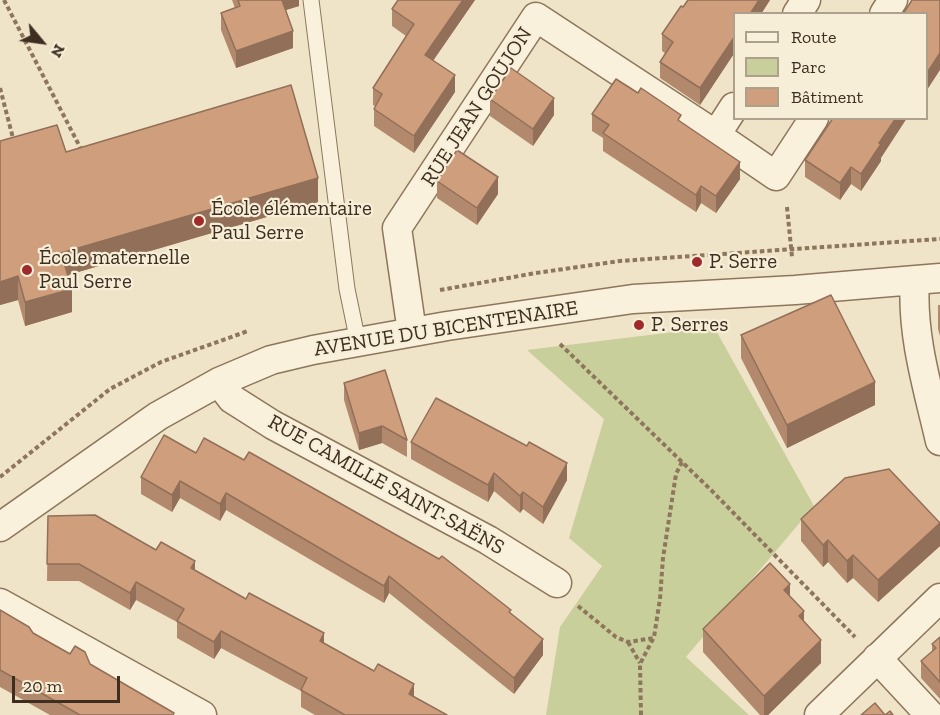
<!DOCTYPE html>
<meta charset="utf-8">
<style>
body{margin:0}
#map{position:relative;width:940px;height:715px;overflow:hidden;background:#f0e4c8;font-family:"Zilla Slab",serif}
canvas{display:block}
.legend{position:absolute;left:733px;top:12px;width:195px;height:108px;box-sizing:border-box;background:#f7eed8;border:2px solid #ada18e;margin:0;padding:8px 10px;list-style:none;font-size:18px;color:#3d2e20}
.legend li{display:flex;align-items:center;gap:12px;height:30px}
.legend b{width:30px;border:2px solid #ada18e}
.north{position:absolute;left:12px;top:12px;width:60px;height:60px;-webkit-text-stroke:4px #f7eed8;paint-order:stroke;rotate:119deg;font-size:16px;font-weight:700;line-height:24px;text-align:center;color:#3d2e20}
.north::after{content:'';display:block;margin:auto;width:21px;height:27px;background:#3d2e20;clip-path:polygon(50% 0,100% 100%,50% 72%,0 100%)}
.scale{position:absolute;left:12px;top:676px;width:108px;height:27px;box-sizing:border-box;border:3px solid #3d2e20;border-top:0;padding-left:8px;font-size:18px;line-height:21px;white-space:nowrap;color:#3d2e20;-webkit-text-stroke:4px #f7eed8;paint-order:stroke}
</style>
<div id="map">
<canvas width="940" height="715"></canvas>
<ul class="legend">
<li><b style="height:8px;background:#faf1dc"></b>Route</li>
<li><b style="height:16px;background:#c9cf9b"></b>Parc</li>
<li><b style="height:16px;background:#cf9f7d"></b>Bâtiment</li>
</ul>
<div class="north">N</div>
<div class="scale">20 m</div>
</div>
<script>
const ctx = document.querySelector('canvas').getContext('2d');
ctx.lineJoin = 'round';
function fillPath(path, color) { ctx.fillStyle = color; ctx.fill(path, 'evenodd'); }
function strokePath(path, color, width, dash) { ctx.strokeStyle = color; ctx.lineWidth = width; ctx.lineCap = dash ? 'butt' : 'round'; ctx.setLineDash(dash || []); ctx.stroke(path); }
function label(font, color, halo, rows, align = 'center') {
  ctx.font = font + ' "Zilla Slab",serif'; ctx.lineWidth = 4.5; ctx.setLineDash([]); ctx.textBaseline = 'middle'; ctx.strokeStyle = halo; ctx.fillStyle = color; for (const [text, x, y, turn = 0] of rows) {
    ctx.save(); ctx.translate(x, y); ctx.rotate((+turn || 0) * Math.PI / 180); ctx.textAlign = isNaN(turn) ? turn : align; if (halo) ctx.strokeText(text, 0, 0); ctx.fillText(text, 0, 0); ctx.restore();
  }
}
const green = new Path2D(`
 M714,327L814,506L686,657L749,715H546L560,627L602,566L569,538L604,419L527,350Z`);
const path = new Path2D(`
 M4,0L82,151
 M0,88L14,142
 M787,207L792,257
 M440,290L536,273L620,261L940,239
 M560,344L711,490L855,637
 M0,477L110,389L161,362L248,331
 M578,606L616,637L628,642L654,638
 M628,642L640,663
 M641,715L640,664L654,637L660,599L663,558L676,474L682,462`);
const service = new Path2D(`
 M311,0L347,289L358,342`);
const minor = new Path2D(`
 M797,14L806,0
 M884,14L893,0
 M716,135L776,176L814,118
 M915,280C911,334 928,389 940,441
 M412,332L397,228L536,17L716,135L734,107
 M219,382L232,399L273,425L488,540L557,583
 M0,527L158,416L219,382L271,360L313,350L447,326L633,299L795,290L940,278
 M0,603L202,715
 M877,658L930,715
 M819,715L940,598`);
const wall = new Path2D(`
 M232,0H299V6L285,10L293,48L236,68L221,30V13L235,8Z
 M475,0L433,61L455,92L414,153L374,126V109L375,106L373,105V88L406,36L392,26V9Z
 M688,0H770L761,14H735V52L700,105L660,78V62L665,53L662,51V34Z
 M490,99L554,115L533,146L490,116Z
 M592,114L681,122L740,179L716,213L701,203L696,212L603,151V138L592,131Z
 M66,152L318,202L68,275L72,312L25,326L18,300L0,305Z
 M881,158V161L861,191L851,184L840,200L805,177V160Z
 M437,181L498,194L477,225L437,198Z
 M938,305H940V336L938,329Z
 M741,335L875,405L787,448L741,358Z
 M344,383L407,440V457L382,443L359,450L344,400Z
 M411,442L567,480L543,524L523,509L520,513L494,491L488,502L411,459Z
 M196,453L511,614L543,655L514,694L389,593L384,603L226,510L220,521L180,498L172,512L141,494V477Z
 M48,516L156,550L195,570L324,643L414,697L447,715H315L301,707V691L221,648L214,659L177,638V622L136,600L130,610L79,581H47Z
 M801,519L940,546L878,602L853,578L847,583L828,562L823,567L801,541Z
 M790,597L804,621L821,663L768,715H760L703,652V629Z
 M0,610L33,633L90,664L174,715H50L0,687Z
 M940,637V699L921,678V661L932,652V644Z`);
const shadedWall = new Path2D(`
 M280,0H299V6L280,12Z
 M463,0H475L425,72V55Z
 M759,0H770L761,14H750Z
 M293,31V48L236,68V51Z
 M735,36V52L700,105V88Z
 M940,53V70L927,90V73Z
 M455,75V92L414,153V136Z
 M554,98V115L533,146V129Z
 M896,118H907L881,158V161L861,191V174L879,143Z
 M740,162V179L716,213V196Z
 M851,167V184L840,200V183Z
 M498,177V194L477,225V208Z
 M318,178V202L61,277V253Z
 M701,186V203L696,212V195Z
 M18,276V300L0,305V282Z
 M72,289V312L25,326V302Z
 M875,382V405L787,448V425Z
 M382,426V443L359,450V433Z
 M567,463V480L543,524V507Z
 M494,473V491L488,502V485Z
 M180,481V498L172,512V495Z
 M523,492V509L520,513V496Z
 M226,493V510L220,521V504Z
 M940,523V546L878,602V580Z
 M828,540V562L823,567V545Z
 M853,555V578L847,583V561Z
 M195,561V578L191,568Z
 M389,576V593L384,603V586Z
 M136,582V600L130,610V593Z
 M790,584V608L784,590Z
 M804,611V635L799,616Z
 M221,631V648L214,659V642Z
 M324,633V650L320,641Z
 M543,639V655L514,694V678Z
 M821,640V663L768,715H764V696Z
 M414,684V701L409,694Z`);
const building = new Path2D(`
 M238,0H282L293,31L236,51L221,13L240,6Z
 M398,0H463L425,55L455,75L414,136L374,109L382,94L373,88L414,24L392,9Z
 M688,0H759L750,14H735V36L700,88L660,62L673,42L662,34L681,6L683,7Z
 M912,0H940V53L927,73V14H903Z
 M511,68L554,98L533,129L490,99Z
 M616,79L638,93L641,88L681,115L678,120L740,162L716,196L701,186L696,195L603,133L609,125L592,114Z
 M291,85L318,178L61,253L72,289L25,302L18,276L0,282V141L57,125L66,152Z
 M833,118H896L879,143L881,144L861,174L851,167L840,183L805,160Z
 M457,150L498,177L477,208L437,181Z
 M831,295L875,382L787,425L741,335Z
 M385,370L407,440L382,426L359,433L344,383Z
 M436,398L527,446L529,442L567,463L543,507L523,492L520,496L494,473L488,485L411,442Z
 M164,435L196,453L204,438L244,460L249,452L439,559L442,556L511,610L509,612L543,639L514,678L389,576L384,586L226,493L220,504L180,481L172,495L141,477Z
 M889,469L940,523L878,580L853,555L847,561L828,540L823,545L801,519L845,478Z
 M95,515L156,550L161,542L195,561L191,568L246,599L249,593L324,633L320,641L374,671L378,664L414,684L409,694L447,715H345L301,690L307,678L221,631L214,642L177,621L184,609L136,582L130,593L79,564H47L48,516Z
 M770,563L790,584L784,590L804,611L799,616L821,640L764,696L703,629Z
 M0,610L29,627L33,633L70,654L75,646L85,652L90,664L174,713L173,715H80L0,670Z
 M940,637V682L921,661L936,648L932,644Z
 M875,703L885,715L890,711L893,715H861Z`);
const markers = [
 [199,221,6,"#9e2a2b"],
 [697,262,6,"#9e2a2b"],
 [27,270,6,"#9e2a2b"],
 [639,325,6,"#9e2a2b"]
];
const streetNames = [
 ["RUE JEAN GOUJON",477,107,-57],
 ["AVENUE DU BICENTENAIRE",446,329,-9],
 ["RUE CAMILLE SAINT-SAËNS",386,485,29]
];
const poiNames = [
 ["École élémentaire",211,209],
 ["Paul Serre",211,233],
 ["École maternelle",39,258],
 ["Paul Serre",39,282],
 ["P. Serre",709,262],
 ["P. Serres",651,325]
];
fillPath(green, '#c9cf9b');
strokePath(service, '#8d765c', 17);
strokePath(minor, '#8d765c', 31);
strokePath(path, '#8d765c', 4, [4.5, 3]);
strokePath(service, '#faf1dc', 15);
strokePath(minor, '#faf1dc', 28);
fillPath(wall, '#b2896c');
fillPath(shadedWall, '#916f58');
fillPath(building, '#cf9f7d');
strokePath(building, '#916f58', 1.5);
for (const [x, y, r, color] of markers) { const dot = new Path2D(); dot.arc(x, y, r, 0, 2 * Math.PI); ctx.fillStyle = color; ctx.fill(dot); strokePath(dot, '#f7eed8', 2); }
label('21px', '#3d2e20', '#f7eed8', streetNames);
label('21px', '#3d2e20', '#f7eed8', poiNames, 'left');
</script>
